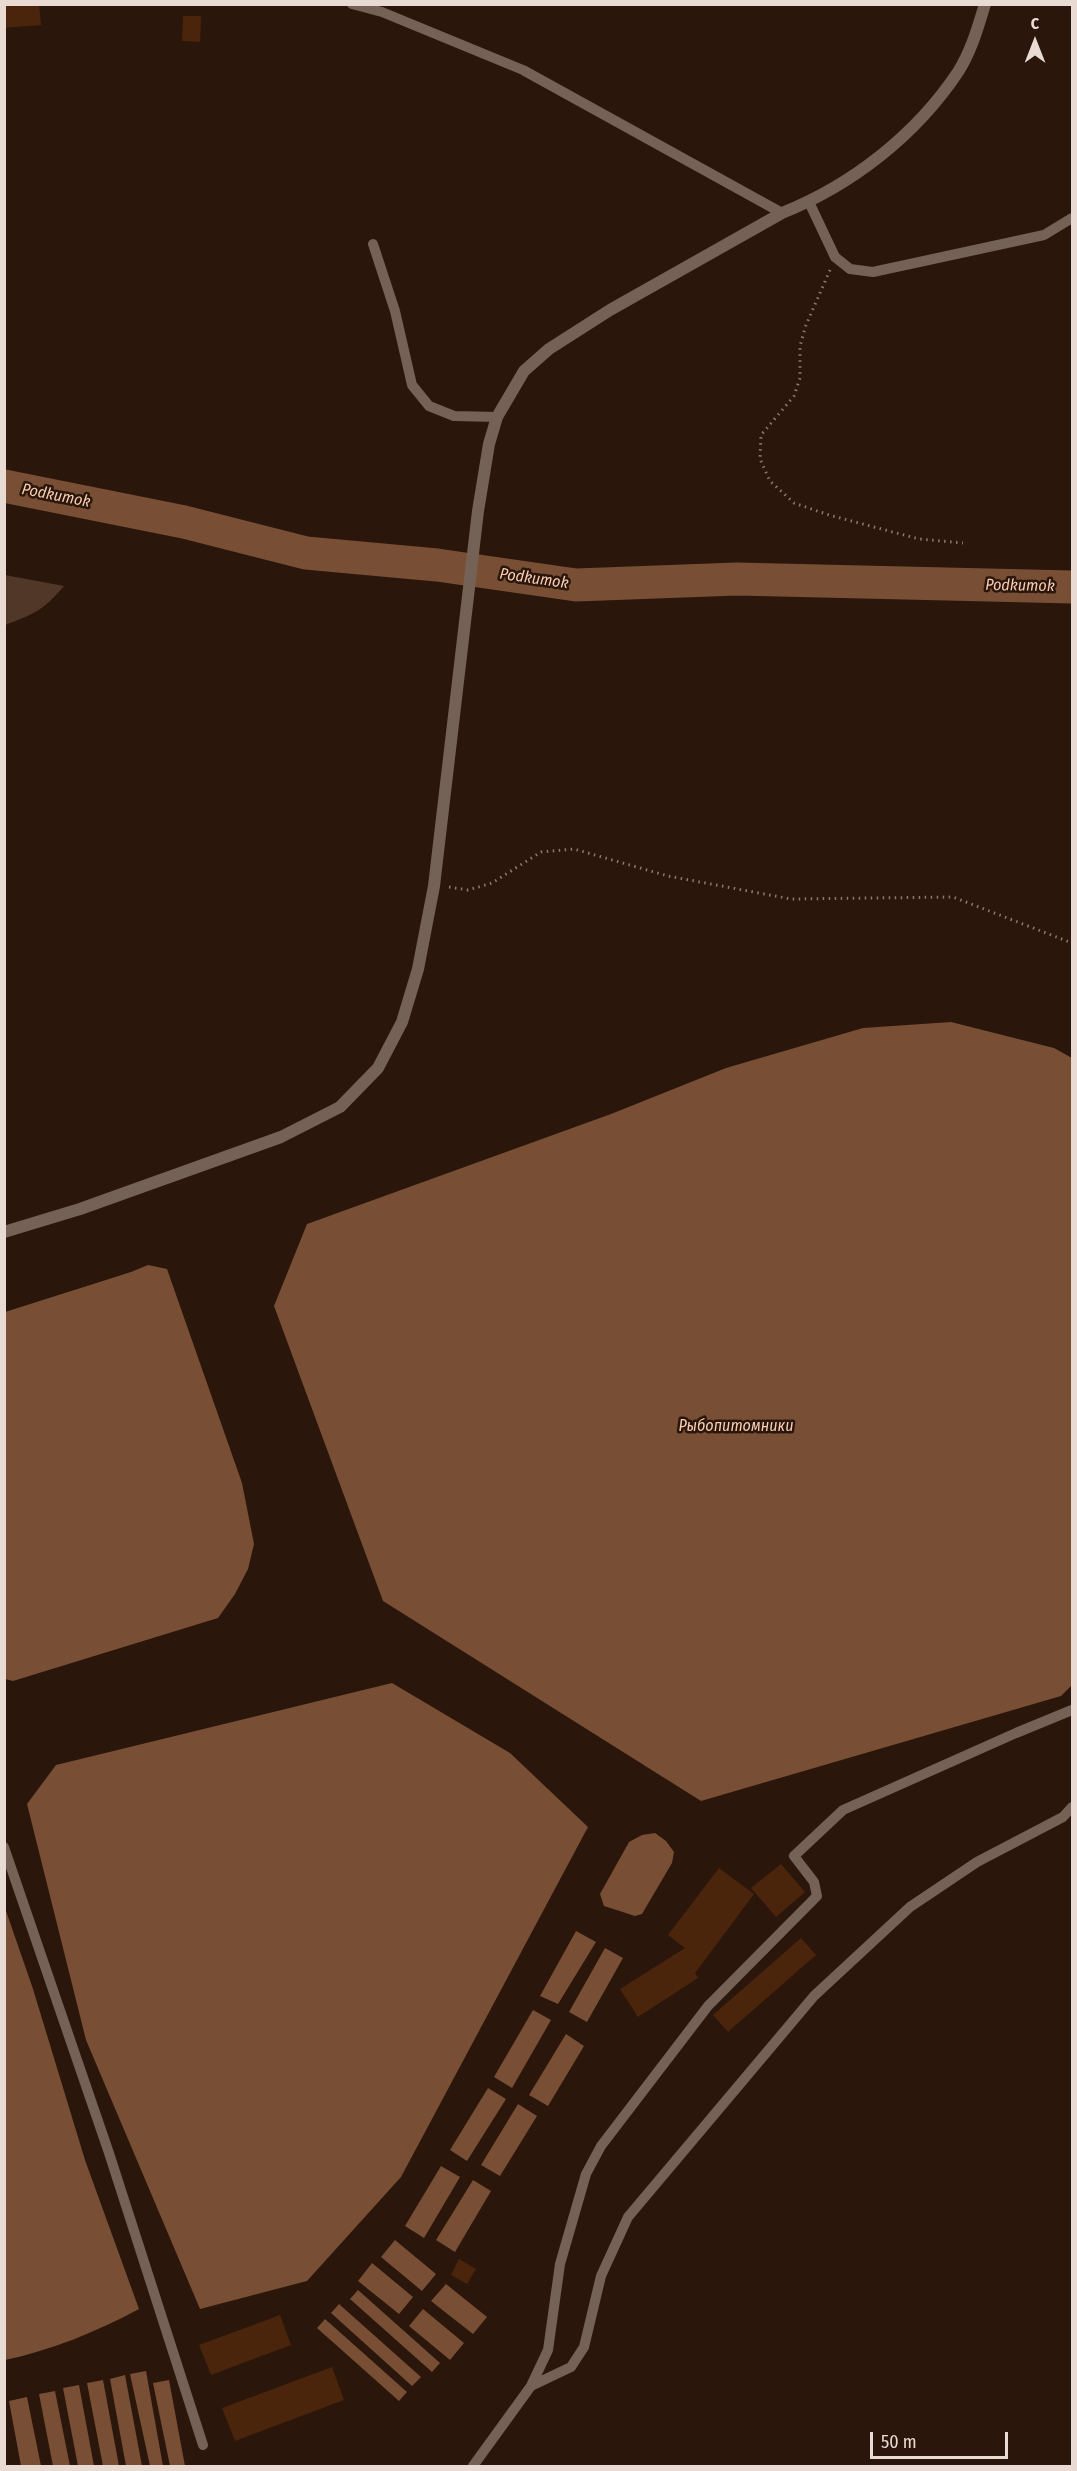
<!DOCTYPE html>
<meta charset="utf-8">
<style>
body{margin:0}
#map{position:relative;width:1077px;height:2471px;overflow:hidden;background:#2a160a;font-family:"Fira Sans Condensed",sans-serif}
canvas{display:block}
.frame{position:absolute;inset:0;border:6px solid #e9dbd3;pointer-events:none}
.north{position:absolute;left:1005px;top:12px;width:60px;height:60px;-webkit-text-stroke:4px #2a160a;paint-order:stroke;rotate:0deg;font-size:16px;font-weight:700;line-height:24px;text-align:center;color:#e9dbd3}
.north::after{content:'';display:block;margin:auto;width:21px;height:27px;background:#e9dbd3;clip-path:polygon(50% 0,100% 100%,50% 72%,0 100%)}
.scale{position:absolute;left:870px;top:2432px;width:138px;height:27px;box-sizing:border-box;border:3px solid #e9dbd3;border-top:0;padding-left:8px;font-size:18px;line-height:21px;white-space:nowrap;color:#e9dbd3;-webkit-text-stroke:4px #2a160a;paint-order:stroke}
</style>
<div id="map">
<canvas width="1077" height="2471"></canvas>
<div class="frame"></div>
<div class="north">С</div>
<div class="scale">50 m</div>
</div>
<script>
const ctx = document.querySelector('canvas').getContext('2d');
ctx.lineJoin = 'round';
function fillPath(path, color) { ctx.fillStyle = color; ctx.fill(path, 'evenodd'); }
function strokePath(path, color, width, dash) { ctx.strokeStyle = color; ctx.lineWidth = width; ctx.lineCap = dash ? 'butt' : 'round'; ctx.setLineDash(dash || []); ctx.stroke(path); }
function label(font, color, halo, rows, align = 'center') {
  ctx.font = font + ' "Fira Sans Condensed",sans-serif'; ctx.lineWidth = 5; ctx.setLineDash([]); ctx.textBaseline = 'middle'; ctx.strokeStyle = halo; ctx.fillStyle = color; for (const [text, x, y, turn = 0] of rows) {
    ctx.save(); ctx.translate(x, y); ctx.rotate((+turn || 0) * Math.PI / 180); ctx.textAlign = isNaN(turn) ? turn : align; if (halo) ctx.strokeText(text, 0, 0); ctx.fillText(text, 0, 0); ctx.restore();
  }
}
const green = new Path2D(`
 M5,575L64,586C44,610 34,614 5,625Z`);
const water = new Path2D(`
 M951,1022L1054,1048L1072,1058V1685L1061,1696L701,1801L383,1601L274,1306L307,1224L611,1114L726,1068L863,1028Z
 M148,1265L167,1269L242,1483L254,1544L248,1569L235,1594L218,1618L13,1681L5,1679V1312L131,1272Z
 M392,1683L510,1753L588,1827L401,2177L307,2281L200,2309L86,2040L27,1804L56,1765Z
 M655,1833L666,1841L674,1852L672,1863L642,1914L635,1916L604,1906L600,1894L629,1842L642,1835Z
 M5,1908L33,1989L85,2160L139,2309C96,2332 52,2350 5,2360Z
 M576,1931L596,1942L558,2004L540,1996Z
 M605,1948L623,1958L587,2022L569,2012Z
 M533,2010L551,2020L512,2088L494,2077Z
 M566,2034L584,2046L548,2106L529,2095Z
 M488,2088L506,2099L467,2161L450,2150Z
 M518,2104L537,2116L500,2176L481,2165Z
 M441,2166L460,2177L424,2238L405,2226Z
 M473,2180L491,2191L455,2252L436,2240Z
 M395,2240L436,2274L422,2291L381,2257Z
 M372,2263L413,2297L399,2314L358,2281Z
 M446,2284L487,2317L473,2334L431,2301Z
 M358,2290L440,2363L432,2372L350,2299Z
 M339,2304L421,2377L412,2386L331,2313Z
 M423,2309L464,2343L450,2360L409,2326Z
 M325,2319L407,2392L399,2401L317,2328Z
 M146,2371L163,2466H150L130,2374Z
 M125,2375L142,2466H126L110,2379Z
 M103,2380L119,2466H103L87,2383Z
 M169,2380L185,2466H170L153,2383Z
 M79,2385L94,2466H78L63,2388Z
 M55,2391L70,2466H53L39,2394Z
 M27,2397L41,2466H21L9,2401Z`);
const river = new Path2D(`
 M4,486L184,522L306,553L437,565L576,585L737,579L1072,587`);
const building = new Path2D(`
 M4,4H39L41,25L4,28Z
 M183,16H201L200,42L182,41Z
 M781,1864L805,1892L776,1917L751,1888Z
 M719,1868L754,1894L695,1973L698,1978L638,2017L620,1989L685,1948L668,1935Z
 M801,1938L816,1955L728,2032L713,2015Z
 M459,2259L476,2269L467,2284L451,2275Z
 M280,2315L291,2345L211,2375L199,2345Z
 M332,2367L344,2400L235,2441L222,2408Z`);
const path = new Path2D(`
 M830,270L806,325L800,346V378L794,396L761,435L760,459L770,481L794,503L829,515L919,539L963,543
 M449,887L468,890L492,883L541,852L574,849L668,876L791,899L953,897L1072,943`);
const lane = new Path2D(`
 M352,4L382,12L523,70L782,213
 M809,202L835,257L850,269L873,272L1044,235L1072,218
 M373,244L395,311L412,385L429,406L454,416L497,417
 M4,1847L109,2153L203,2445
 M531,2386L571,2367L584,2347L601,2276L628,2217L814,1996L910,1907L977,1862L1063,1817L1072,1807
 M473,2466L531,2386L548,2350L560,2264L586,2174L601,2146L708,2006L817,1896L814,1882L794,1856L843,1810L1016,1733L1072,1710`);
const street = new Path2D(`
 M4,1232L80,1209L281,1137L340,1107L378,1068L402,1022L418,969L434,886L478,511L489,444L497,417L524,371L549,349L610,310L782,213C852,185 916,135 958,72C971,52 978,27 985,4`);
const waterNames = [
 ["Podkumok",56,496,11],
 ["Podkumok",534,579,8],
 ["Podkumok",1020,586,1],
 ["Рыбопитомники",736,1427]
];
fillPath(green, '#513727');
fillPath(water, '#784e35');
strokePath(river, '#784e35', 33);
fillPath(building, '#4b250b');
strokePath(path, '#8b7a70', 3, [1.5, 4.5]);
strokePath(lane, '#756257', 10);
strokePath(street, '#756257', 12);
label('italic 16px', '#f7ccb3', '#2a160a', waterNames);
</script>
